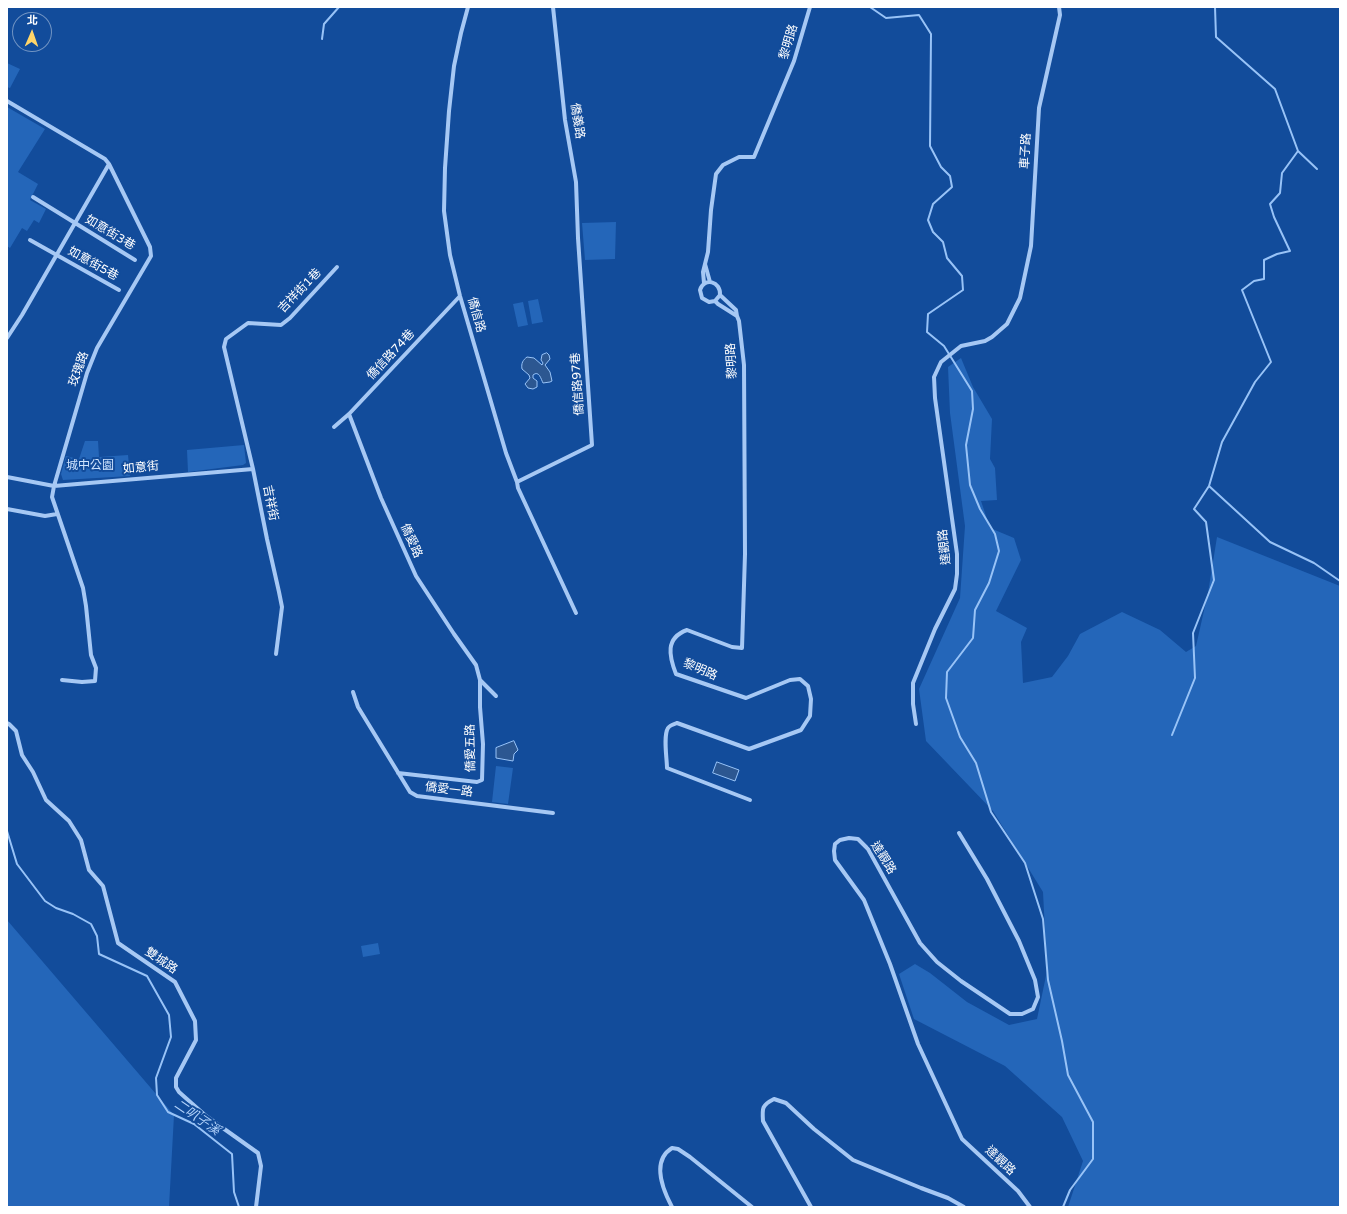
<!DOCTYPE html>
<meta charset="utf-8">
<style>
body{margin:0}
#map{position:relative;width:1347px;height:1214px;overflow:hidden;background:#124c9b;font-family:"Varela Round","Noto Sans TC",sans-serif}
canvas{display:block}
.frame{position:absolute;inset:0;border:8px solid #fff;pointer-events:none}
.north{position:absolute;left:12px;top:12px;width:40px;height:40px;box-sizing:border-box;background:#124c9b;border:1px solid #7194c3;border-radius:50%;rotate:2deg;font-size:11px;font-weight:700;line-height:16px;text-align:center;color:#fff}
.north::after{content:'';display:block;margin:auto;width:14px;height:18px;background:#ffd569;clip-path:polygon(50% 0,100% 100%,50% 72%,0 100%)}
</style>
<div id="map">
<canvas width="1347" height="1214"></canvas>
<div class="frame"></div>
<div class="north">北</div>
</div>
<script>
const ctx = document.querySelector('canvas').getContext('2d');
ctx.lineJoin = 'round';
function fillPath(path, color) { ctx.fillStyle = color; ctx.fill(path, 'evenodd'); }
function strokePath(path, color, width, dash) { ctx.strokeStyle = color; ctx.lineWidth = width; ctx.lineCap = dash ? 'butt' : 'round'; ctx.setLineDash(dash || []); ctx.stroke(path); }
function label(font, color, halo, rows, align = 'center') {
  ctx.font = font + ' "Varela Round","Noto Sans TC",sans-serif'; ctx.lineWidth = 4; ctx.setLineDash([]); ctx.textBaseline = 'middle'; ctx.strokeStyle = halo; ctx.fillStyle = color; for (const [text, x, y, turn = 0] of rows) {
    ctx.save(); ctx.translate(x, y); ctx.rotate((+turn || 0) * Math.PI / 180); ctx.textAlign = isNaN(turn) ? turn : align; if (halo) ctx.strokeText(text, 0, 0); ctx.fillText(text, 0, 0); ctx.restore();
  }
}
const green = new Path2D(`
 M7,63L20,69L10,88L7,87Z
 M7,107L45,129L18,172L38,184L30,200L46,209L39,223L34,220L27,231L22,228L10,248L7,246Z
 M616,222L615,259L585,260L582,223Z
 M538,299L543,322L532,324L528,301Z
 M523,302L528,325L518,327L513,304Z
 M961,358L973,387L992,419L990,459L995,468L997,500L981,501L990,528L1014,538L1021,560L996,611L1027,628L1021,642L1023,683L1052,677L1068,656L1080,634L1122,612L1160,630L1186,652L1196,646L1208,593L1217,537L1340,586V1207H1068L1083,1161L1062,1117L1005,1066L914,1019L899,974L915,964L930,973L967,1002L1009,1025L1037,1019L1047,971L1043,892L993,811L926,741L919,689L960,598L965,526L950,413L948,367Z
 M85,441H98L99,457L128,455L130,476L63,480L61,474L66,456L79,459Z
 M244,445L246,463L243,465L188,472L187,450Z
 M496,766L513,768L508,804L492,802Z
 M7,920L174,1115L169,1207H7Z
 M378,943L380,954L363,957L361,946Z`);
const water = new Path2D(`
 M547,353L549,355L550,359L545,365L550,372L552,381L550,382L543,383C541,379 539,370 533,375V378L537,381V387L533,389L528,388L525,384L530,378L529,375L522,369C521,363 523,360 527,357L534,358L542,365L543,363L541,360L542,355Z
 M514,741L518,750L514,754L513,761L496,758V748Z
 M717,762L739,770L735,781L713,773Z`);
const stream = new Path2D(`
 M870,7L886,18L919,15L931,34L930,146L941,167L950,176L952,187L933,204L928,220L933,232L943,242L947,258L962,276L963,290L928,314L927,332L944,346L972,391L973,409L966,445L970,485L980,509L995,534L999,551L989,583L975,610L973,638L947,672L946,698L960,737L976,763L991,812L1025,863L1043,919L1048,980L1062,1041L1068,1075L1093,1122V1159L1070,1190L1063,1207
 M322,39L324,24L339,7
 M1298,151L1317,169
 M1209,486L1270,542L1314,563L1340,581
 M1172,735L1195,678L1193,633L1214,580L1206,522L1194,509L1209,486L1222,442L1255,382L1271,362L1242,290L1254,281L1264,279V260L1277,254L1290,251L1274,217L1270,204L1280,193L1282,173L1298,151L1275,89L1216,37L1215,7
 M7,831L17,864L45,901L56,908L73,914L91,924L97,936L99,954L147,976L169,1015L171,1037L156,1078L157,1095L168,1112L194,1124L232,1154L234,1192L239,1207`);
const minor = new Path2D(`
 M468,7L461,33L454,66L449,111L445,168L444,211L450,255L460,296L506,453L517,482L518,488L576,613
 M7,101L105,159L109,164L150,247L151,256L97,348L87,373L54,486L52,497L83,588L86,606L91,655L96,668L95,681L82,682L62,680
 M33,197L135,260
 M30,240L119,290
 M705,264L710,282
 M704,283L703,272L708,252L711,210L716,174L723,165L739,157H754L794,61L810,7
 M720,295L715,301L709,302L702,298L700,290C704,277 721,281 720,295L736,310L737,316L739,321L744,365L745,554L742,648L732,647L687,630C665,638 669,656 676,674L746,698L790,680L800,679L808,686L811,699L810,716L801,730L749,749L677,723C674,724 670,725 668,728C663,736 667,759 667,768L750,800
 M715,301L718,304L737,316
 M7,338L22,315L109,164
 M349,414L381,498L416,576L454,634L476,665L480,680V707L483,744L482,780L477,782L398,773
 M334,427L349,414L460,296
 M7,477L54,486L253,469
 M517,482L592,445L578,238L576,182L565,120L553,7
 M7,509L45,516L57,514
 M276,654L282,607L279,592L267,539L253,469L224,347L226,339L248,323L281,325L290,318L337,267
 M480,680L496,696
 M353,692L358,707L410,792L417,796L553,813
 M7,723L9,724L16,731L22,755L33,772L46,800L69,821L81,840L89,870L103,886L118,943L175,982L195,1021L196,1040L176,1078V1087L179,1092L206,1116L258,1153L261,1166L256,1207
 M916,724L913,704V683L935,629L955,589L957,574V554L935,398L934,377L941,362L961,346L985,341L992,337L1007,324L1020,298L1031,246L1039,108L1060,15L1059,7
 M959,833L987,879L1019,941L1035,980L1038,997L1033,1009L1022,1014H1010L961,981L937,962L920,943L868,849L858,839L849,838L840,840L835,844L834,851L835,860L864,900L890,964L918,1044L962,1139L1018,1191L1030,1207
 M672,1207C663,1190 651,1161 672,1148L678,1149L690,1157L752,1207
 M811,1207L763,1121C762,1108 762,1105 774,1099L786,1103L814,1129L853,1160L921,1188L948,1198L964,1207`);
const streetNames = [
 ["黎明路",789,42,-73],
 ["僑義路",577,121,81],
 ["車子路",1026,151,-87],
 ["如意街3巷",110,233,31],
 ["如意街5巷",93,264,29],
 ["吉祥街1巷",300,291,-46],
 ["僑信路",476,315,74],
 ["僑信路74巷",391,355,-47],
 ["黎明路",732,361,-93],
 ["玫瑰路",79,369,-70],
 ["僑信路97巷",578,384,-94],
 ["如意街",141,468,-5],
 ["吉祥街",270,503,79],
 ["僑愛路",411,541,66],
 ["達觀路",945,547,-96],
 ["黎明路",700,670,23],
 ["僑愛五路",471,748,-91],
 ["僑愛一路",449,790,7],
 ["達觀路",883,858,58],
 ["雙城路",161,961,34],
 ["達觀路",1000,1161,43]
];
const parkNames = [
 ["城中公園",90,466]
];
const waterNames = [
 ["二叭子溪",197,1118,34]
];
fillPath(green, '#2466b9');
fillPath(water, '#2c5791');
strokePath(water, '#98c3f7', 1);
strokePath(stream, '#98c3f7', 2);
strokePath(minor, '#a6c8f4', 4);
label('12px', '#fff', '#124c9b', streetNames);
label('12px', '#cee3fe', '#124c9b', parkNames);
label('italic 13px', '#b2d2fa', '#124c9b', waterNames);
</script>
